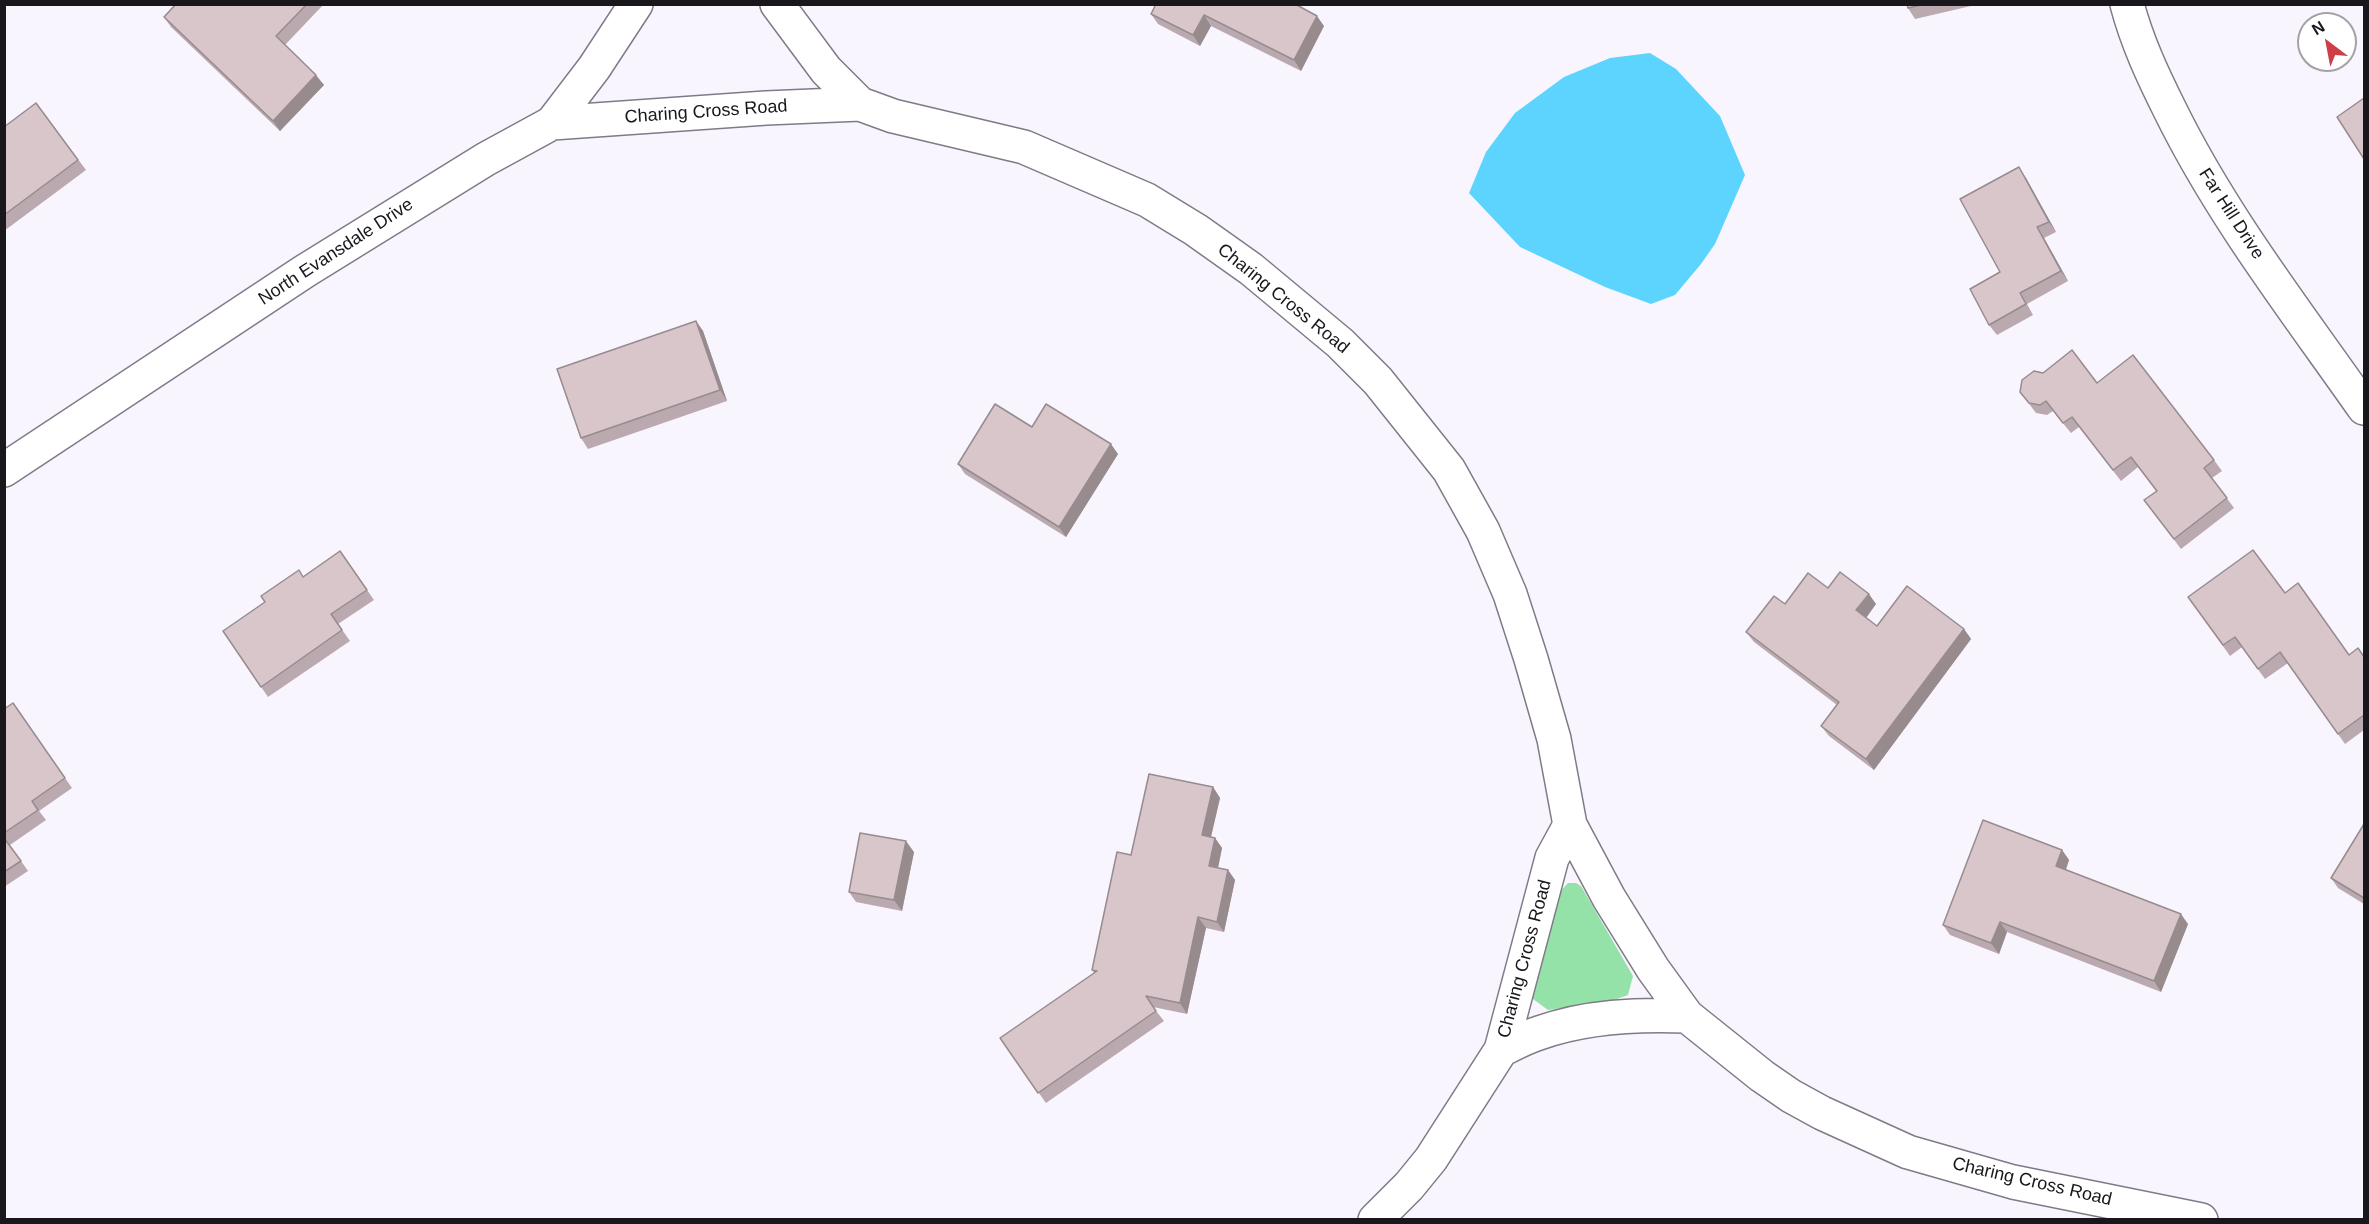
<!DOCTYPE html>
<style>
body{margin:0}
#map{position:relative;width:2369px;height:1224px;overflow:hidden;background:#f9f5fe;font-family:Arial,sans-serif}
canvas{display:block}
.frame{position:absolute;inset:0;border:6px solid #19161c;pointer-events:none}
.north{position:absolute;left:2297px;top:12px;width:60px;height:60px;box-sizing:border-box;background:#fff;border:2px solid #a3a2a4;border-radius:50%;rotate:328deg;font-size:16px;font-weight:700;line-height:24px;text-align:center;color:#19161c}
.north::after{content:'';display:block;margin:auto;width:21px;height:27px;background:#ce3e46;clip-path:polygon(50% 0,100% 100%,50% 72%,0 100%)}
</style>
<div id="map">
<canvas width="2369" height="1224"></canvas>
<div class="frame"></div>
<div class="north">N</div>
</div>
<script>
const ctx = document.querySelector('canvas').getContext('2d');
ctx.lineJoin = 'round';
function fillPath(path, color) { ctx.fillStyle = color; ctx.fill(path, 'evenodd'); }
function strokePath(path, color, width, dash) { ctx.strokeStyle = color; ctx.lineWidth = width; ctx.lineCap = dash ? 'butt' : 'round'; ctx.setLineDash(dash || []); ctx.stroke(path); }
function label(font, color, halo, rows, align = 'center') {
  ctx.font = font + ' Arial,sans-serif'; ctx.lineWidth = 6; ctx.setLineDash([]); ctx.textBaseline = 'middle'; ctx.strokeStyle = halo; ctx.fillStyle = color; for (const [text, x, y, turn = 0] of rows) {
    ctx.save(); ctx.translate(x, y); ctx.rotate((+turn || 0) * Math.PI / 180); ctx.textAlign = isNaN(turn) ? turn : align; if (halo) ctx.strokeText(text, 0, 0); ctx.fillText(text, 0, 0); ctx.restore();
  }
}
const green = new Path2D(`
 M1568,883H1576L1581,886L1633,976L1628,995L1611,1001L1548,1010L1533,999L1531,991L1556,896Z`);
const water = new Path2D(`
 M1650,53L1676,69L1720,116L1745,175L1715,244L1701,264L1675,295L1651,304L1605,287L1520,247L1469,193L1486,152L1515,113L1564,77L1610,58Z`);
const minor = new Path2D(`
 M777,4L826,70L860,104L893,116L1024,147L1147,200L1196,230L1251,269L1340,343L1378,381L1449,470L1483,531L1510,594L1531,659L1554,739L1570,825L1609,898L1653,969L1687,1016L1762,1076L1791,1096L1822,1113L1908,1152L2013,1182L2201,1220
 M2127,4C2137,42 2153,76 2170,110C2222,216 2296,311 2364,408
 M552,123L766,108L860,104
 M4,470L305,271L486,159L552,123L594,68L636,4
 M1501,1050C1513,1044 1526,1037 1539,1033C1586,1016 1638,1014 1687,1016
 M1375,1220L1409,1186L1431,1159L1501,1050L1552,858L1570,825`);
const wall = new Path2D(`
 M176,4H324L285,45L324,85L280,131L171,27L164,17Z
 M1156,4L1324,26L1301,71L1211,26L1200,46L1158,24L1151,14Z
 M1907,4H1971V6L1915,19L1908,8Z
 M36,103L86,170L4,231V127Z
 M2026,178L2056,232L2044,238L2068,281L2027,304L2033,315L1997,335L1989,325L2000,272Z
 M696,321L703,331L727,401L588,449L581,438Z
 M2097,383L2214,460L2222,471L2212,478L2234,508L2181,549L2144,500L2156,491L2138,467L2121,481L2079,427L2071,433L2053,411L2047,415L2036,413L2020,392Z
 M1118,454L1066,537L965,474L958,464Z
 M340,551L374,600L338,624L350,641L268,697L223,631Z
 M1828,588L1876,604L1866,617L1877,626L1964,629L1971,639L1874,770L1829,736L1821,726L1837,705L1754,642L1746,632L1785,604Z
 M2285,593L2349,655L2364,657V730L2345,744L2288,663L2265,679L2242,647L2230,656L2188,597Z
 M13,703L72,788L39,811L46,820L10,845L28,871L4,887V709Z
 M1213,787L1220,798L1211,837L1215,838L1222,848L1218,868L1228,870L1235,880L1224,932L1206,928L1187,1014L1153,1007L1164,1021L1046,1103L1000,1038L1094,973L1092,970L1131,855Z
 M2364,824V904L2338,888L2331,878Z
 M2062,850L2069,860L2066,870L2188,924L2161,992L2007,932L1999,954L1950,935L1943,925Z
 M914,852L902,911L856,902L849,892Z`);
const shadedWall = new Path2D(`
 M1204,15L1211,26L1200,46L1193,35Z
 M1317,16L1324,26L1301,71L1294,60Z
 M316,75L324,85L280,131L273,121Z
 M2019,167L2026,178L2056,232L2049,222Z
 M2037,227L2044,238L2068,281L2061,271Z
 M696,321L703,331L727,401L720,390Z
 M1111,444L1118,454L1066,537L1059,527Z
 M1869,594L1876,604L1864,621L1856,610Z
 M1964,629L1971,639L1874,770L1866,759Z
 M1213,787L1220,798L1209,845L1202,835Z
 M1215,838L1222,848L1216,877L1209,866Z
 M906,841L914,852L902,911L894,900Z
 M2062,850L2069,860L2063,877L2056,866Z
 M1228,870L1235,880L1224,932L1217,922Z
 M2181,914L2188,924L2161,992L2154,981Z
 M1198,917L1206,928L1187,1014L1180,1003Z
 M2000,922L2007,932L1999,954L1991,943Z`);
const building = new Path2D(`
 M176,4H307L276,36L316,75L273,121L164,17Z
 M1156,4H1295L1317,16L1294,60L1204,15L1193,35L1151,14Z
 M1907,4H1925L1908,8Z
 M2364,98V159L2337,117Z
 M36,103L78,160L4,215V127Z
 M2019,167L2049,222L2037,227L2061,271L2020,293L2026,304L1989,325L1970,289L2000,272L1960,199Z
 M696,321L720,390L581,438L557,369Z
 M2072,350L2097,383L2133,355L2214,460L2204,468L2227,498L2174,539L2144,500L2157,491L2131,457L2113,470L2072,417L2063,423L2046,401L2040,405L2029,403L2020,392L2022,380L2034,371L2043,373Z
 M995,404L1032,427L1046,404L1111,444L1059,527L958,464Z
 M2253,550L2285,593L2298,583L2349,655L2358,648L2364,657V715L2338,734L2280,652L2258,669L2235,637L2223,645L2188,597Z
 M340,551L367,590L331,614L342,630L261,687L223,631L265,602L261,596L299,570L303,577Z
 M1840,572L1869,594L1856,610L1877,626L1907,586L1964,629L1866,759L1821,726L1839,702L1746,632L1774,596L1785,604L1808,573L1828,588Z
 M13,703L65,778L32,801L38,810L4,833V709Z
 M1149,774L1213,787L1202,835L1215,838L1209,866L1228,870L1217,922L1198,917L1180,1003L1146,996L1156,1011L1038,1093L1000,1038L1097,971L1092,970L1117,852L1131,855Z
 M1983,820L2062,850L2056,866L2181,914L2154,981L2000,922L1991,943L1943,925Z
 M2364,824V898L2331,878Z
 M860,833L906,841L894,900L849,892Z
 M4,838L21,861L4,872Z`);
const streetNames = [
 ["Charing Cross Road",706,112,-4],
 ["Far Hill Drive",2231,214,57],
 ["North Evansdale Drive",336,252,-33],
 ["Charing Cross Road",1283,299,39],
 ["Charing Cross Road",1525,959,-75],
 ["Charing Cross Road",2032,1182,13]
];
fillPath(green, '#94e2a7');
fillPath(water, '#5dd4fe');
strokePath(minor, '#807a87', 36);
strokePath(minor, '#fff', 33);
fillPath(wall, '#baaaaf');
fillPath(shadedWall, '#978b8e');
fillPath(building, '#d8c6cb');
strokePath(building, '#978b8e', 1.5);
label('18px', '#19161c', '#fff', streetNames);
</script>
